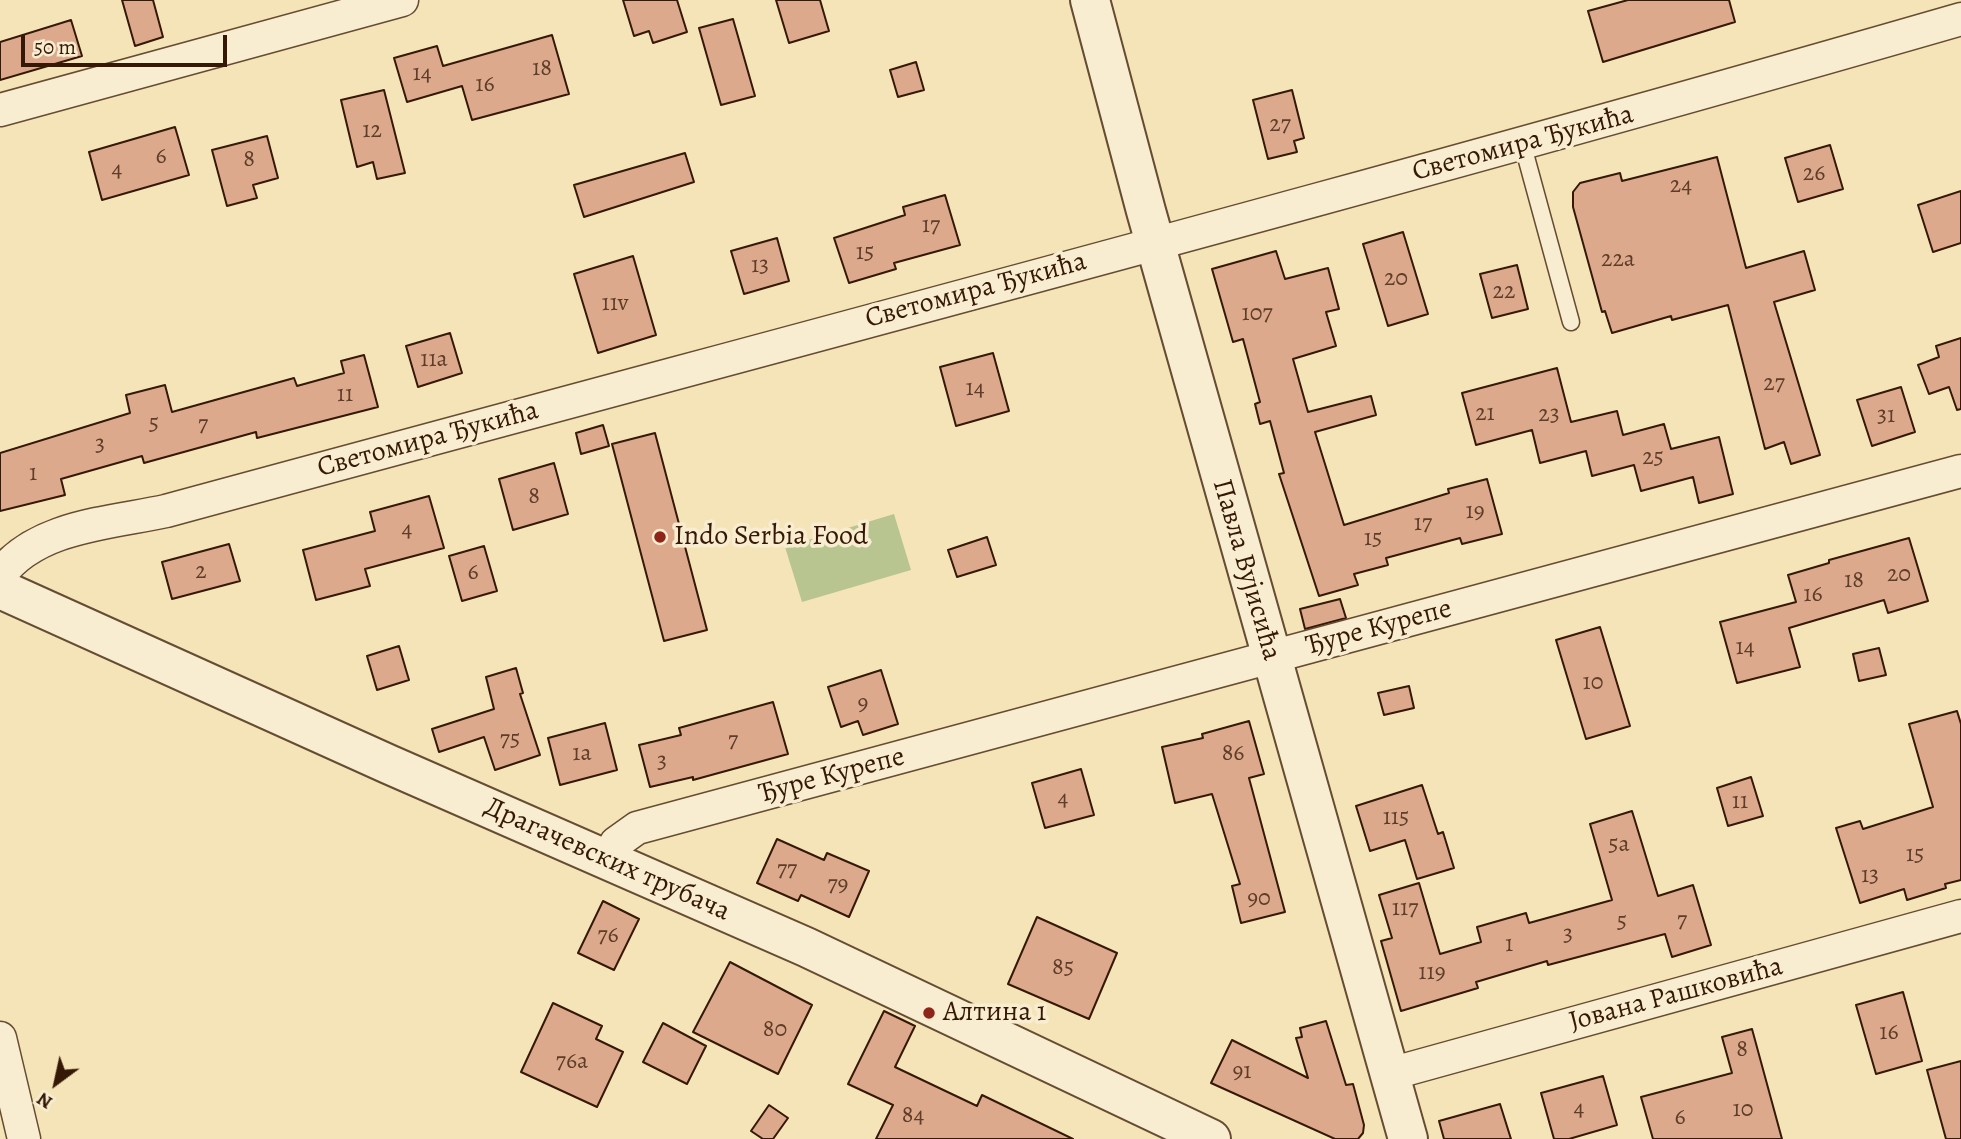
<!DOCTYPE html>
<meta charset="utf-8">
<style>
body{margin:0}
#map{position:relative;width:1961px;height:1139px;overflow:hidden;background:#f4e4b7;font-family:Alegreya,serif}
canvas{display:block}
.north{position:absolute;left:21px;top:1048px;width:70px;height:70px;-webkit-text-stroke:5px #f8edd0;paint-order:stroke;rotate:213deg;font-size:19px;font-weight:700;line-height:28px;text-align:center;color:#351906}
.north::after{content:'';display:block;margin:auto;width:24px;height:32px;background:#351906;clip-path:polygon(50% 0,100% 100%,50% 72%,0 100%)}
.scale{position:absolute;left:21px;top:35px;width:206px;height:32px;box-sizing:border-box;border:4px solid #351906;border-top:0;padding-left:9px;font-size:21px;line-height:24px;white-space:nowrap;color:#351906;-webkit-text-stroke:5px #f8edd0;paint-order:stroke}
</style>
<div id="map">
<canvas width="1961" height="1139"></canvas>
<div class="north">N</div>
<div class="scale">50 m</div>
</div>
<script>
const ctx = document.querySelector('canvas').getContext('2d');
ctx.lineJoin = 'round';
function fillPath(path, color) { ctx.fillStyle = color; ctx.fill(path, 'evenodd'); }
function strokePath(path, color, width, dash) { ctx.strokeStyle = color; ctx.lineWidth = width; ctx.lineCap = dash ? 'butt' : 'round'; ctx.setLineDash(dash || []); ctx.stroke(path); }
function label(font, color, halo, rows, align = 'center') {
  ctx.font = font + ' Alegreya,serif'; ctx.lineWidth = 7; ctx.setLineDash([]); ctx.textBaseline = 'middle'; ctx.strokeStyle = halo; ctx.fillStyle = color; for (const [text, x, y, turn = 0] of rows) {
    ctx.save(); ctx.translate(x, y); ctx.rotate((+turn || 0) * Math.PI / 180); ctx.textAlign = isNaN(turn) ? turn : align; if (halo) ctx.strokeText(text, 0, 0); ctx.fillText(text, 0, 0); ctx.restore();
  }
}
const green = new Path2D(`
 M894,514L911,570L802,602L785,547Z`);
const building = new Path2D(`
 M122,0H153L163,37L135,46Z
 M623,0H677L687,32L653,43L649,31L634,36Z
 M776,0H820L829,31L789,43Z
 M1628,0H1729L1735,22L1603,62L1588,11Z
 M733,19L755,96L721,105L699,28Z
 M71,20L82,56L0,80V42Z
 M552,35L569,94L472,120L462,86L407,102L394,58L437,46L443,66Z
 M916,62L924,90L898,97L890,70Z
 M384,90L405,173L377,179L373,162L357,167L341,100Z
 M1292,90L1304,138L1294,141L1297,152L1268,159L1253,100Z
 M175,127L189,175L102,200L89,152Z
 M267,136L278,178L253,185L257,198L227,206L212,150Z
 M1830,145L1843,189L1798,202L1785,158Z
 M685,153L694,182L584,217L574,185Z
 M1717,157L1746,268L1804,251L1815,290L1774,302L1820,455L1791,464L1784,442L1765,449L1728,305L1672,320L1671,316L1612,333L1605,311L1602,312L1573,207V192L1580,183L1620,173L1622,181Z
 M1961,191V243L1933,252L1918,205Z
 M945,195L960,245L894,263L896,269L849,283L834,238L905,215L903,207Z
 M1403,232L1428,314L1388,326L1363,244Z
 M777,238L789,281L744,294L731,251Z
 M1276,251L1285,279L1328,268L1339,309L1326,312L1336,346L1293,359L1308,412L1371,396L1376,415L1315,432L1344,525L1449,493L1448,489L1487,479L1502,534L1462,544L1460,538L1386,558L1388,565L1354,574L1358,585L1319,596L1279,474L1284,473L1270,421L1260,424L1255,404L1260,402L1243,339L1233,342L1212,269Z
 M633,256L656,335L598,353L574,274Z
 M1517,265L1528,309L1492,318L1480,274Z
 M450,333L462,373L418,387L406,346Z
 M1961,338V409L1957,410L1949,387L1929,394L1918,365L1939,357L1936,346Z
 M993,353L1009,411L956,426L940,367Z
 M364,355L378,407L257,438L256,432L144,463L142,456L61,479L65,495L0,511V453L130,413L126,395L165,385L172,412L294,378L297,386L344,373L341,361Z
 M1557,368L1571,422L1617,411L1623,435L1664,424L1671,449L1719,437L1733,494L1699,503L1693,477L1641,491L1634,465L1592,476L1586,451L1540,463L1532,430L1476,445L1462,393Z
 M1901,387L1915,432L1872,446L1857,400Z
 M603,425L609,446L581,454L576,433Z
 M655,433L707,630L664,641L612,444Z
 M554,463L568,514L513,530L499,479Z
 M429,496L444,548L365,569L370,586L316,600L303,550L375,531L370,512Z
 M987,537L996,565L957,577L948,550Z
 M1909,538L1928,601L1888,613L1884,600L1789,628L1800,667L1737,683L1720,622L1796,602L1788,575L1829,563V560Z
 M229,544L240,581L172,599L162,562Z
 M484,546L497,591L462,601L449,556Z
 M1340,599L1346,618L1305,629L1300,609Z
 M1600,627L1630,726L1586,739L1556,640Z
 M399,646L409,680L377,690L367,656Z
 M1879,648L1886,675L1859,681L1853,654Z
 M516,668L523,693L520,694L540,755L495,770L484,737L439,752L432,729L494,709L486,677Z
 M881,670L898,724L863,735L858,721L841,727L828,687Z
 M1409,686L1414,708L1384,715L1378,693Z
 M773,702L788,754L693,780V777L650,787L639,745L681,735L679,728Z
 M1957,711L1961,724V880L1945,884L1946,888L1907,900L1904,889L1860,903L1836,828L1860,821L1863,829L1933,807L1909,724Z
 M1249,721L1264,774L1249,778L1285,912L1241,923L1232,886L1240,884L1212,794L1175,803L1162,747L1203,738L1202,734Z
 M605,723L617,770L560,785L548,738Z
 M1081,769L1094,815L1045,828L1032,783Z
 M1751,777L1763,816L1728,826L1717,788Z
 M1422,785L1438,834L1443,832L1454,868L1417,879L1405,840L1370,851L1356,806Z
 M1632,811L1658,896L1693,885L1711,945L1672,957L1665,934L1548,965L1547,961L1476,982L1478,988L1401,1011L1381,941L1392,938L1379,895L1419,883L1440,954L1481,942L1477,927L1526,913L1529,923L1612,900L1590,824Z
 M777,839L824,860L827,853L869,871L849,917L801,895L798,901L757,883Z
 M603,901L639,919L614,970L578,953Z
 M1037,917L1117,953L1089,1019L1008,984Z
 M730,962L812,1005L778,1074L693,1032Z
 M1903,992L1922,1061L1876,1074L1856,1005Z
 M553,1003L602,1026L596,1039L623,1052L597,1107L521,1072Z
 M884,1011L915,1026L895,1067L977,1106L982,1095L1073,1139H876L893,1105L848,1084Z
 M1326,1021L1346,1085L1353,1084L1364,1125L1363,1133L1358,1139H1335L1211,1083L1232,1040L1308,1078L1296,1038L1302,1037L1300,1028Z
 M663,1023L706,1046L687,1084L643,1062Z
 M1752,1029L1782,1139H1653L1641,1097L1732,1073L1722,1037Z
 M1961,1061V1139H1946L1927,1070Z
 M1603,1076L1617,1125L1569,1139H1554L1541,1093Z
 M1500,1104L1511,1139H1444L1439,1121Z
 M769,1105L788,1118L773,1139H763L751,1131Z`);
const service = new Path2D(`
 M1523,146L1571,322`);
const minor = new Path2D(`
 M0,110L402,0
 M0,575C36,526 110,523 166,511C765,348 1365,191 1961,19
 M609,859L616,843L637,828L1961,471
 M0,1038L24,1139
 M1390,1074L1961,916`);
const tertiary = new Path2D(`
 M1090,0L1146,211L1408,1139
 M0,589L388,764L806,947L1211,1139`);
const markers = [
 [660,537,7,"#8f2418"],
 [929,1013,7,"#8f2418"]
];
const numberNames = [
 ["18",542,69],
 ["14",422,74],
 ["16",485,85],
 ["27",1280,125],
 ["12",372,131],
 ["6",161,157],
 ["8",249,160],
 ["4",117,170],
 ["26",1814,174],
 ["24",1681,186],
 ["17",931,226],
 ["15",865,253],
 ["22a",1618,260],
 ["13",760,266],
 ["20",1396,279],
 ["22",1504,292],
 ["11v",615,304],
 ["107",1257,314],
 ["11a",434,360],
 ["27",1774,384],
 ["14",975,389],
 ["11",345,395],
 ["21",1485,414],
 ["23",1549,415],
 ["31",1886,416],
 ["5",154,424],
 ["7",203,425],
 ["3",100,445],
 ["25",1653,458],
 ["1",33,474],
 ["8",534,497],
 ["19",1475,512],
 ["17",1423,524],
 ["4",407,530],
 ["15",1373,539],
 ["2",201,572],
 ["6",473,573],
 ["20",1899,575],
 ["18",1854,581],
 ["16",1813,595],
 ["14",1745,648],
 ["10",1593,683],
 ["9",863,704],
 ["75",510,740],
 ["7",733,741],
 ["1a",582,754],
 ["86",1233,754],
 ["3",662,762],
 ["4",1063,799],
 ["11",1740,802],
 ["115",1396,818],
 ["5a",1619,845],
 ["15",1915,855],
 ["77",787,870],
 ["13",1870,876],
 ["79",838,885],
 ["90",1259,899],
 ["117",1405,909],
 ["7",1682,921],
 ["5",1622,922],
 ["3",1568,935],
 ["76",608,936],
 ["1",1509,945],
 ["85",1063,968],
 ["119",1432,973],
 ["80",775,1030],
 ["16",1889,1033],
 ["8",1742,1050],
 ["76a",572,1062],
 ["91",1242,1072],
 ["4",1579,1109],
 ["10",1743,1110],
 ["84",913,1116],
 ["6",1680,1118]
];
const streetNames = [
 ["Светомира Ђукића",1523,144,-15],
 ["Светомира Ђукића",976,291,-15],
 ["Светомира Ђукића",428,440,-15],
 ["Павла Вујисића",1246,570,74],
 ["Ђуре Курепе",1379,628,-15],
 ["Ђуре Курепе",832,776,-15],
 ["Драгачевских трубача",607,860,24],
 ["Јована Рашковића",1676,995,-15]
];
const poiNames = [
 ["Indo Serbia Food",674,537],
 ["Алтина 1",943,1013]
];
fillPath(green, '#b9c590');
fillPath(building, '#dca98c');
strokePath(building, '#351906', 2);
strokePath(service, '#654c32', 19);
strokePath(minor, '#654c32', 35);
strokePath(tertiary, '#654c32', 42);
strokePath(service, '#f8edd0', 16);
strokePath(minor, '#f8edd0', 32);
strokePath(tertiary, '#f8edd0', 38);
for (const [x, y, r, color] of markers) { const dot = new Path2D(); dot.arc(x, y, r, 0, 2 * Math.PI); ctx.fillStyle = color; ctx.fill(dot); strokePath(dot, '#f8edd0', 2.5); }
label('24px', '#5f3d28', null, numberNames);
label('28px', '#351906', '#f8edd0', streetNames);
label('28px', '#351906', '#f8edd0', poiNames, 'left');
</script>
